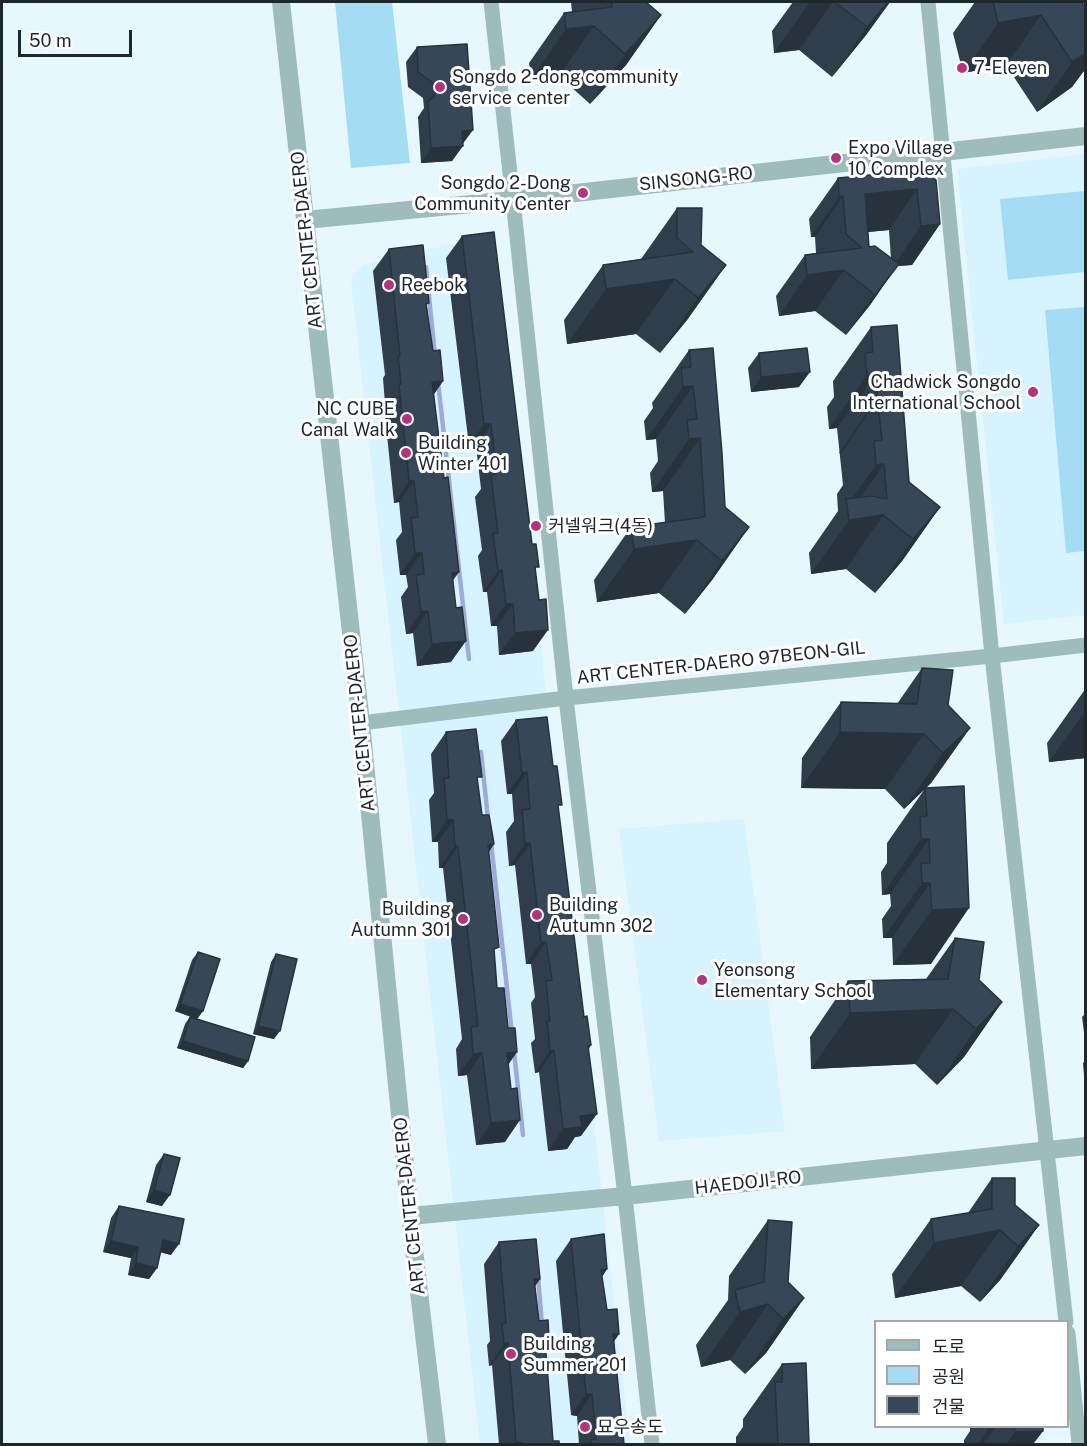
<!DOCTYPE html>
<meta charset="utf-8">
<style>
body{margin:0}
#map{position:relative;width:1087px;height:1446px;overflow:hidden;background:#e7f7fe;font-family:"Public Sans","Noto Sans KR",sans-serif}
canvas{display:block}
.frame{position:absolute;inset:0;border:3px solid #1d272c;pointer-events:none}
.legend{position:absolute;left:874px;top:1320px;width:195px;height:108px;box-sizing:border-box;background:#fff;border:2px solid #a5a9ab;margin:0;padding:8px 10px;list-style:none;font-size:18px;color:#1d272c}
.legend li{display:flex;align-items:center;gap:12px;height:30px}
.legend b{width:30px;border:2px solid #a5a9ab}
.scale{position:absolute;left:18px;top:30px;width:114px;height:27px;box-sizing:border-box;border:3px solid #1d272c;border-top:0;padding-left:8px;font-size:18px;line-height:21px;white-space:nowrap;color:#1d272c;-webkit-text-stroke:4px #fff;paint-order:stroke}
</style>
<div id="map">
<canvas width="1087" height="1446"></canvas>
<div class="frame"></div>
<ul class="legend">
<li><b style="height:8px;background:#9fbcbd"></b>도로</li>
<li><b style="height:16px;background:#a4ddf3"></b>공원</li>
<li><b style="height:16px;background:#384757"></b>건물</li>
</ul>
<div class="scale">50 m</div>
</div>
<script>
const ctx = document.querySelector('canvas').getContext('2d');
ctx.lineJoin = 'round';
function fillPath(path, color) { ctx.fillStyle = color; ctx.fill(path, 'evenodd'); }
function strokePath(path, color, width, dash) { ctx.strokeStyle = color; ctx.lineWidth = width; ctx.lineCap = dash ? 'butt' : 'round'; ctx.setLineDash(dash || []); ctx.stroke(path); }
function label(font, color, halo, rows, align = 'center') {
  ctx.font = font + ' "Public Sans","Noto Sans KR",sans-serif'; ctx.lineWidth = 6; ctx.setLineDash([]); ctx.textBaseline = 'middle'; ctx.strokeStyle = halo; ctx.fillStyle = color; for (const [text, x, y, turn = 0] of rows) {
    ctx.save(); ctx.translate(x, y); ctx.rotate((+turn || 0) * Math.PI / 180); ctx.textAlign = isNaN(turn) ? turn : align; if (halo) ctx.strokeText(text, 0, 0); ctx.fillText(text, 0, 0); ctx.restore();
  }
}
const built = new Path2D(`
 M1085,154V615L1004,624L957,169Z
 M478,238L497,255L630,1444H480L351,281L363,265Z
 M744,819L785,1131L659,1141L619,829Z`);
const green = new Path2D(`
 M335,2H392L410,163L351,168Z
 M1085,191V272L1008,280L1000,199Z
 M1085,307V551L1066,553L1045,310Z`);
const stream = new Path2D(`
 M426,267L435,356
 M438,382L469,659
 M481,752L488,819
 M491,842L512,1034
 M514,1051L523,1135
 M538,1277L542,1325`);
const minor = new Path2D(`
 M491,2L513,200L566,698L625,1196L652,1444
 M928,2L992,656L1066,1322
 M361,723L566,698L992,656L1086,645
 M1068,1333L1079,1444`);
const tertiary = new Path2D(`
 M281,2L361,723L410,1216L437,1444
 M305,220L513,200L1086,136
 M410,1216L625,1196L1086,1146`);
const wall = new Path2D(`
 M571,2H646L661,15L626,65L590,104L559,76L531,79L529,63L564,13L572,12Z
 M793,2H890L866,35L832,77L799,50L774,53L772,31Z
 M975,2H1081L1086,7V68L1072,87L1037,112L1006,65L963,73L953,33Z
 M417,47L463,145L452,161L421,163L418,117L424,108L423,98L408,87L406,62Z
 M923,170L940,224L912,265L897,266L870,305L846,335L815,311L779,316L776,296L805,255L816,253L815,237H811L809,219L838,178ZM889,230L891,259L869,247L868,232Z
 M677,208L701,245L726,265L687,320L660,353L636,334L567,344L564,320L603,265L641,259Z
 M462,236L536,572L533,651L499,655L497,626H491L487,592H483L478,556L482,550L475,497L481,489L476,446H469L446,258Z
 M389,249L427,307L433,351L443,381L434,394L453,581L451,662L417,666L413,633L406,634L401,597L408,587L406,575H400L396,540L402,532L399,502L394,503L384,406L385,404L383,378L385,375L373,271Z
 M871,327L909,482L940,507L902,561L875,593L846,569L811,574L809,553L838,511L837,494L843,485L837,428L829,429L827,407L834,397L833,381Z
 M689,350L725,507L749,527L712,580L685,614L659,593L597,602L594,580L631,527L665,523L663,491L652,492L650,473L658,461L656,439L646,440L644,421L653,408L652,403Z
 M759,353L799,387L751,392L748,368Z
 M922,668L948,705L970,728L931,783L926,788L964,786L931,964L893,965L892,938H883L882,919L891,906L890,894L882,895L881,872L887,863V843L924,790L904,809L885,789L801,788L802,758L841,702L897,704Z
 M1086,688V758L1049,762L1047,743Z
 M516,720L558,810L584,1017L591,1045L589,1049L581,1136L575,1137L567,1149L548,1151L539,1072L535,1073L531,1043L535,1039L531,1003L535,997L531,964H526L515,865L509,866L506,832L514,821L512,794H507L501,741Z
 M446,732L477,783L482,815L494,844L489,852L494,954L497,988L509,1065L505,1142L476,1145L467,1075L458,1076L456,1049L462,1039L443,868H439L438,842H432L429,800L434,793L431,754Z
 M955,938L979,980L1002,1002L964,1057L937,1085L915,1064L811,1069L810,1037L848,981L926,979Z
 M198,952L203,1011L197,1019L175,1011L192,960Z
 M276,954L274,1039L253,1034L271,962Z
 M1086,1013V1040H1085L1082,1017Z
 M190,1017L248,1061L243,1068L177,1048L185,1024Z
 M1086,1060V1089L1085,1088L1083,1063Z
 M164,1154L162,1206L146,1202L156,1165Z
 M992,1178L1015,1205L1039,1225L1000,1280L980,1302L961,1286L895,1298L892,1274L931,1219L968,1213Z
 M119,1206L171,1255L161,1252L157,1268L149,1279L128,1275L131,1258L103,1252L111,1218Z
 M768,1220L788,1282L804,1298L766,1353L745,1374L730,1360L701,1367L696,1345L728,1300L729,1276Z
 M571,1239L607,1269L602,1277L607,1310L619,1334L614,1341L624,1444H579L577,1416L571,1415L556,1261Z
 M499,1242L540,1279L535,1286L539,1321L545,1346L553,1441L559,1444H499L492,1365L489,1366L487,1345L490,1341L484,1264Z
 M782,1364L809,1444H736V1437L743,1427V1419Z
 M970,1426H1043V1431L1033,1444H964V1440L970,1431Z`);
const shadedWall = new Path2D(`
 M825,2H833L799,50L774,53L809,3Z
 M888,2H890L866,35L832,77L867,27Z
 M661,15L626,65L590,104L625,54Z
 M1041,15L1006,65L963,73L998,23Z
 M594,26L559,76L531,79L566,29Z
 M1086,53V68L1072,87L1037,112L1072,62Z
 M473,130L462,145V131Z
 M463,146L452,161L421,163L431,148Z
 M917,189L889,230L846,234L865,194Z
 M843,196L815,237H811L839,197Z
 M940,224L912,265L897,266L870,305L846,335L921,226Z
 M726,265L687,320L660,353L698,298Z
 M844,270L815,311L779,316L807,275Z
 M675,279L636,334L567,344L606,289Z
 M810,372L799,387L751,392L761,377Z
 M867,375H875L837,428L829,429Z
 M443,381L428,403L432,382Z
 M693,386L656,439L646,440L683,387Z
 M877,399H878L841,453H839Z
 M484,424H491L476,446H469Z
 M700,438L663,491L652,492L689,439Z
 M884,464L848,515L847,506L876,465Z
 M409,481H414L399,502L394,503Z
 M940,507L902,561L875,593L913,539Z
 M883,515L846,569L811,574L849,520Z
 M749,527L712,580L685,614L722,561Z
 M697,540L659,593L597,602L634,549Z
 M415,553H422L406,575H400Z
 M502,570L487,592H483L498,571Z
 M459,572L443,594L452,573Z
 M506,604H513L497,626H491Z
 M428,611L413,633L406,634L421,612Z
 M548,630L533,651L499,655L515,633Z
 M466,641L451,662L417,666L432,644Z
 M1086,710V758L1049,762Z
 M970,728L931,783L904,809L943,753Z
 M840,732L924,734L885,789L801,788Z
 M527,772L512,794H507L522,773Z
 M447,820H453L438,842H432Z
 M921,839H929L890,894L882,895Z
 M530,843L515,865L509,866L525,844Z
 M494,844L479,866L488,845Z
 M455,846H458L443,868H439Z
 M922,883H930L892,938H883Z
 M969,908L931,964L893,965L932,910Z
 M541,942H546L531,964H526Z
 M1002,1002L964,1057L937,1085L976,1029Z
 M180,1004L203,1011L197,1019L175,1011Z
 M953,1009L915,1064L811,1069L850,1013Z
 M258,1026L280,1031L274,1039L253,1034Z
 M183,1041L248,1061L243,1068L177,1048Z
 M554,1050L539,1072L535,1073L550,1051Z
 M517,1052L502,1074L507,1053Z
 M482,1053L467,1075L458,1076L473,1054Z
 M597,1114L581,1136L575,1137L567,1149L548,1151L563,1129L580,1116Z
 M520,1120L505,1142L476,1145L491,1123Z
 M154,1190L170,1195L162,1206L146,1202Z
 M1039,1225L1000,1280L980,1302L1018,1246Z
 M1000,1230L961,1286L895,1298L934,1243Z
 M163,1240L179,1244L171,1255L155,1251Z
 M111,1241L138,1247L131,1258L103,1252Z
 M136,1263L157,1268L149,1279L128,1275Z
 M607,1269L592,1291L601,1270Z
 M534,1279H540L524,1301Z
 M804,1298L766,1353L745,1374L783,1319Z
 M768,1304L730,1360L701,1367L740,1312Z
 M613,1334H619L604,1356Z
 M508,1343L492,1365L489,1366L504,1344Z
 M586,1394H592L577,1416L571,1415Z
 M990,1426H996L984,1444H978Z
 M1043,1431L1033,1444H1006L1015,1432Z`);
const building = new Path2D(`
 M612,2H646L661,15L625,54L594,26L566,29L564,13L612,7Z
 M809,2H825L809,3Z
 M835,2H888L867,27Z
 M993,2H1081L1086,7V53L1072,62L1041,15L998,23Z
 M467,44L473,130L462,131L463,146L431,148L428,102L435,95L433,83L418,72L417,47Z
 M923,170L936,180L940,224L921,226L917,189L865,194L869,247L875,246L899,264L875,295L844,270L807,275L805,255L862,248L846,234L843,196L839,197L838,178Z
 M677,208H702L701,245L726,265L698,298L675,279L606,289L603,265L693,252L677,238Z
 M494,232L532,544H536L539,567H535L539,600L546,599L548,630L515,633L513,604H506L502,570L498,571L493,534L498,533L491,475L497,474L491,424H484L462,236Z
 M423,245L429,303L426,304L433,351L440,350L443,381L432,382L444,478L448,477L459,572L452,573L456,608L462,607L466,641L432,644L428,611L421,612L416,575L424,574L422,553H415L411,518L418,517L414,481H409L399,385L401,384L398,356H400L389,249Z
 M897,325L909,482L940,507L913,539L883,515L849,520L846,499L872,496L887,499L884,464L876,465L874,441L882,440L875,375H867L865,353L873,352L871,327Z
 M713,348L722,453L725,507L749,527L722,561L697,540L634,549L631,527L705,517L700,438L689,439L687,420L697,419L693,386L683,387L681,368L691,367L689,350Z
 M807,348L810,372L761,377L759,353Z
 M922,668L953,670L948,705L970,728L943,753L924,734L840,732L841,702L917,704Z
 M547,717L553,766H557L562,805H558L584,1017L587,1016L591,1045L588,1046L597,1114L580,1116L582,1127L563,1129L554,1050L550,1051L547,1021H550L546,981L552,980L546,942H541L530,843L525,844L522,810L530,809L527,772L522,773L516,720Z
 M476,729L482,777H477L482,815H489L494,844L488,845L499,947L494,949L497,988H504L508,1028H515L517,1052L507,1053L511,1089L517,1088L520,1120L491,1123L482,1053L473,1054L471,1027L478,1026L458,846H455L453,820H447L444,778H449L446,732Z
 M964,786L969,908L932,910L930,883H922L921,863H930L929,839H921L920,817L927,816L925,788Z
 M955,938L984,942L979,980L1002,1002L976,1029L953,1009L850,1013L848,981L948,979Z
 M198,952L220,959L203,1011L180,1004Z
 M276,954L297,959L280,1031L258,1026Z
 M190,1017L255,1037L248,1061L183,1041Z
 M164,1154L180,1158L170,1195L154,1190Z
 M992,1178H1015V1205L1039,1225L1018,1246L1000,1230L934,1243L931,1219L992,1209Z
 M119,1206L184,1219L179,1244L163,1240L157,1268L136,1263L138,1247L111,1241Z
 M768,1220L792,1222L788,1282L804,1298L783,1319L768,1304L740,1312L735,1290L764,1282Z
 M604,1234L607,1269L601,1270L607,1310L617,1309L619,1334H613L624,1444H591V1440L596,1439L592,1394H586L571,1239Z
 M536,1239L540,1279H534L539,1321L548,1320L549,1340L545,1341L553,1441H559V1444H522V1443L516,1442L508,1343L504,1344L502,1324L506,1323L499,1242Z
 M806,1363L809,1444H778L775,1382H782V1364Z
 M1014,1426H1043V1431L1015,1432Z`);
const markers = [
 [962,68,6,"#b3337e"],
 [440,87,6,"#b3337e"],
 [836,158,6,"#b3337e"],
 [583,193,6,"#b3337e"],
 [389,285,6,"#b3337e"],
 [1033,392,6,"#b3337e"],
 [407,419,6,"#b3337e"],
 [406,453,6,"#b3337e"],
 [536,526,6,"#b3337e"],
 [537,915,6,"#b3337e"],
 [463,919,6,"#b3337e"],
 [702,980,6,"#b3337e"],
 [511,1354,6,"#b3337e"],
 [585,1427,6,"#b3337e"]
];
const poiNames = [
 ["7-Eleven",974,68],
 ["Songdo 2-dong community",452,77],
 ["service center",452,98],
 ["Expo Village",848,148],
 ["10 Complex",848,169],
 ["Songdo 2-Dong",571,183,"right"],
 ["Community Center",571,204,"right"],
 ["Reebok",401,285],
 ["Chadwick Songdo",1021,382,"right"],
 ["International School",1021,403,"right"],
 ["NC CUBE",395,409,"right"],
 ["Canal Walk",395,430,"right"],
 ["Building",418,443],
 ["Winter 401",418,464],
 ["커넬워크(4동)",548,526],
 ["Building",549,905],
 ["Autumn 302",549,926],
 ["Building",451,909,"right"],
 ["Autumn 301",451,930,"right"],
 ["Yeonsong",714,970],
 ["Elementary School",714,991],
 ["Building",523,1344],
 ["Summer 201",523,1365],
 ["묘우송도",597,1427]
];
const streetNames = [
 ["SINSONG-RO",696,179,-6],
 ["ART CENTER-DAERO",307,240,-96],
 ["ART CENTER-DAERO 97BEON-GIL",721,663,-6],
 ["ART CENTER-DAERO",360,723,-96],
 ["HAEDOJI-RO",748,1183,-6],
 ["ART CENTER-DAERO",410,1206,-96]
];
fillPath(built, '#d6f3ff');
fillPath(green, '#a4ddf3');
strokePath(stream, '#9eaad9', 4.5);
strokePath(minor, '#9fbcbd', 15);
strokePath(tertiary, '#9fbcbd', 18);
fillPath(wall, '#303d4b');
fillPath(shadedWall, '#27323d');
fillPath(building, '#384757');
strokePath(building, '#27323d', 1.5);
for (const [x, y, r, color] of markers) { const dot = new Path2D(); dot.arc(x, y, r, 0, 2 * Math.PI); ctx.fillStyle = color; ctx.fill(dot); strokePath(dot, '#fff', 2); }
label('18px', '#1d272c', '#fff', poiNames, 'left');
label('18px', '#1d272c', '#fff', streetNames);
</script>
